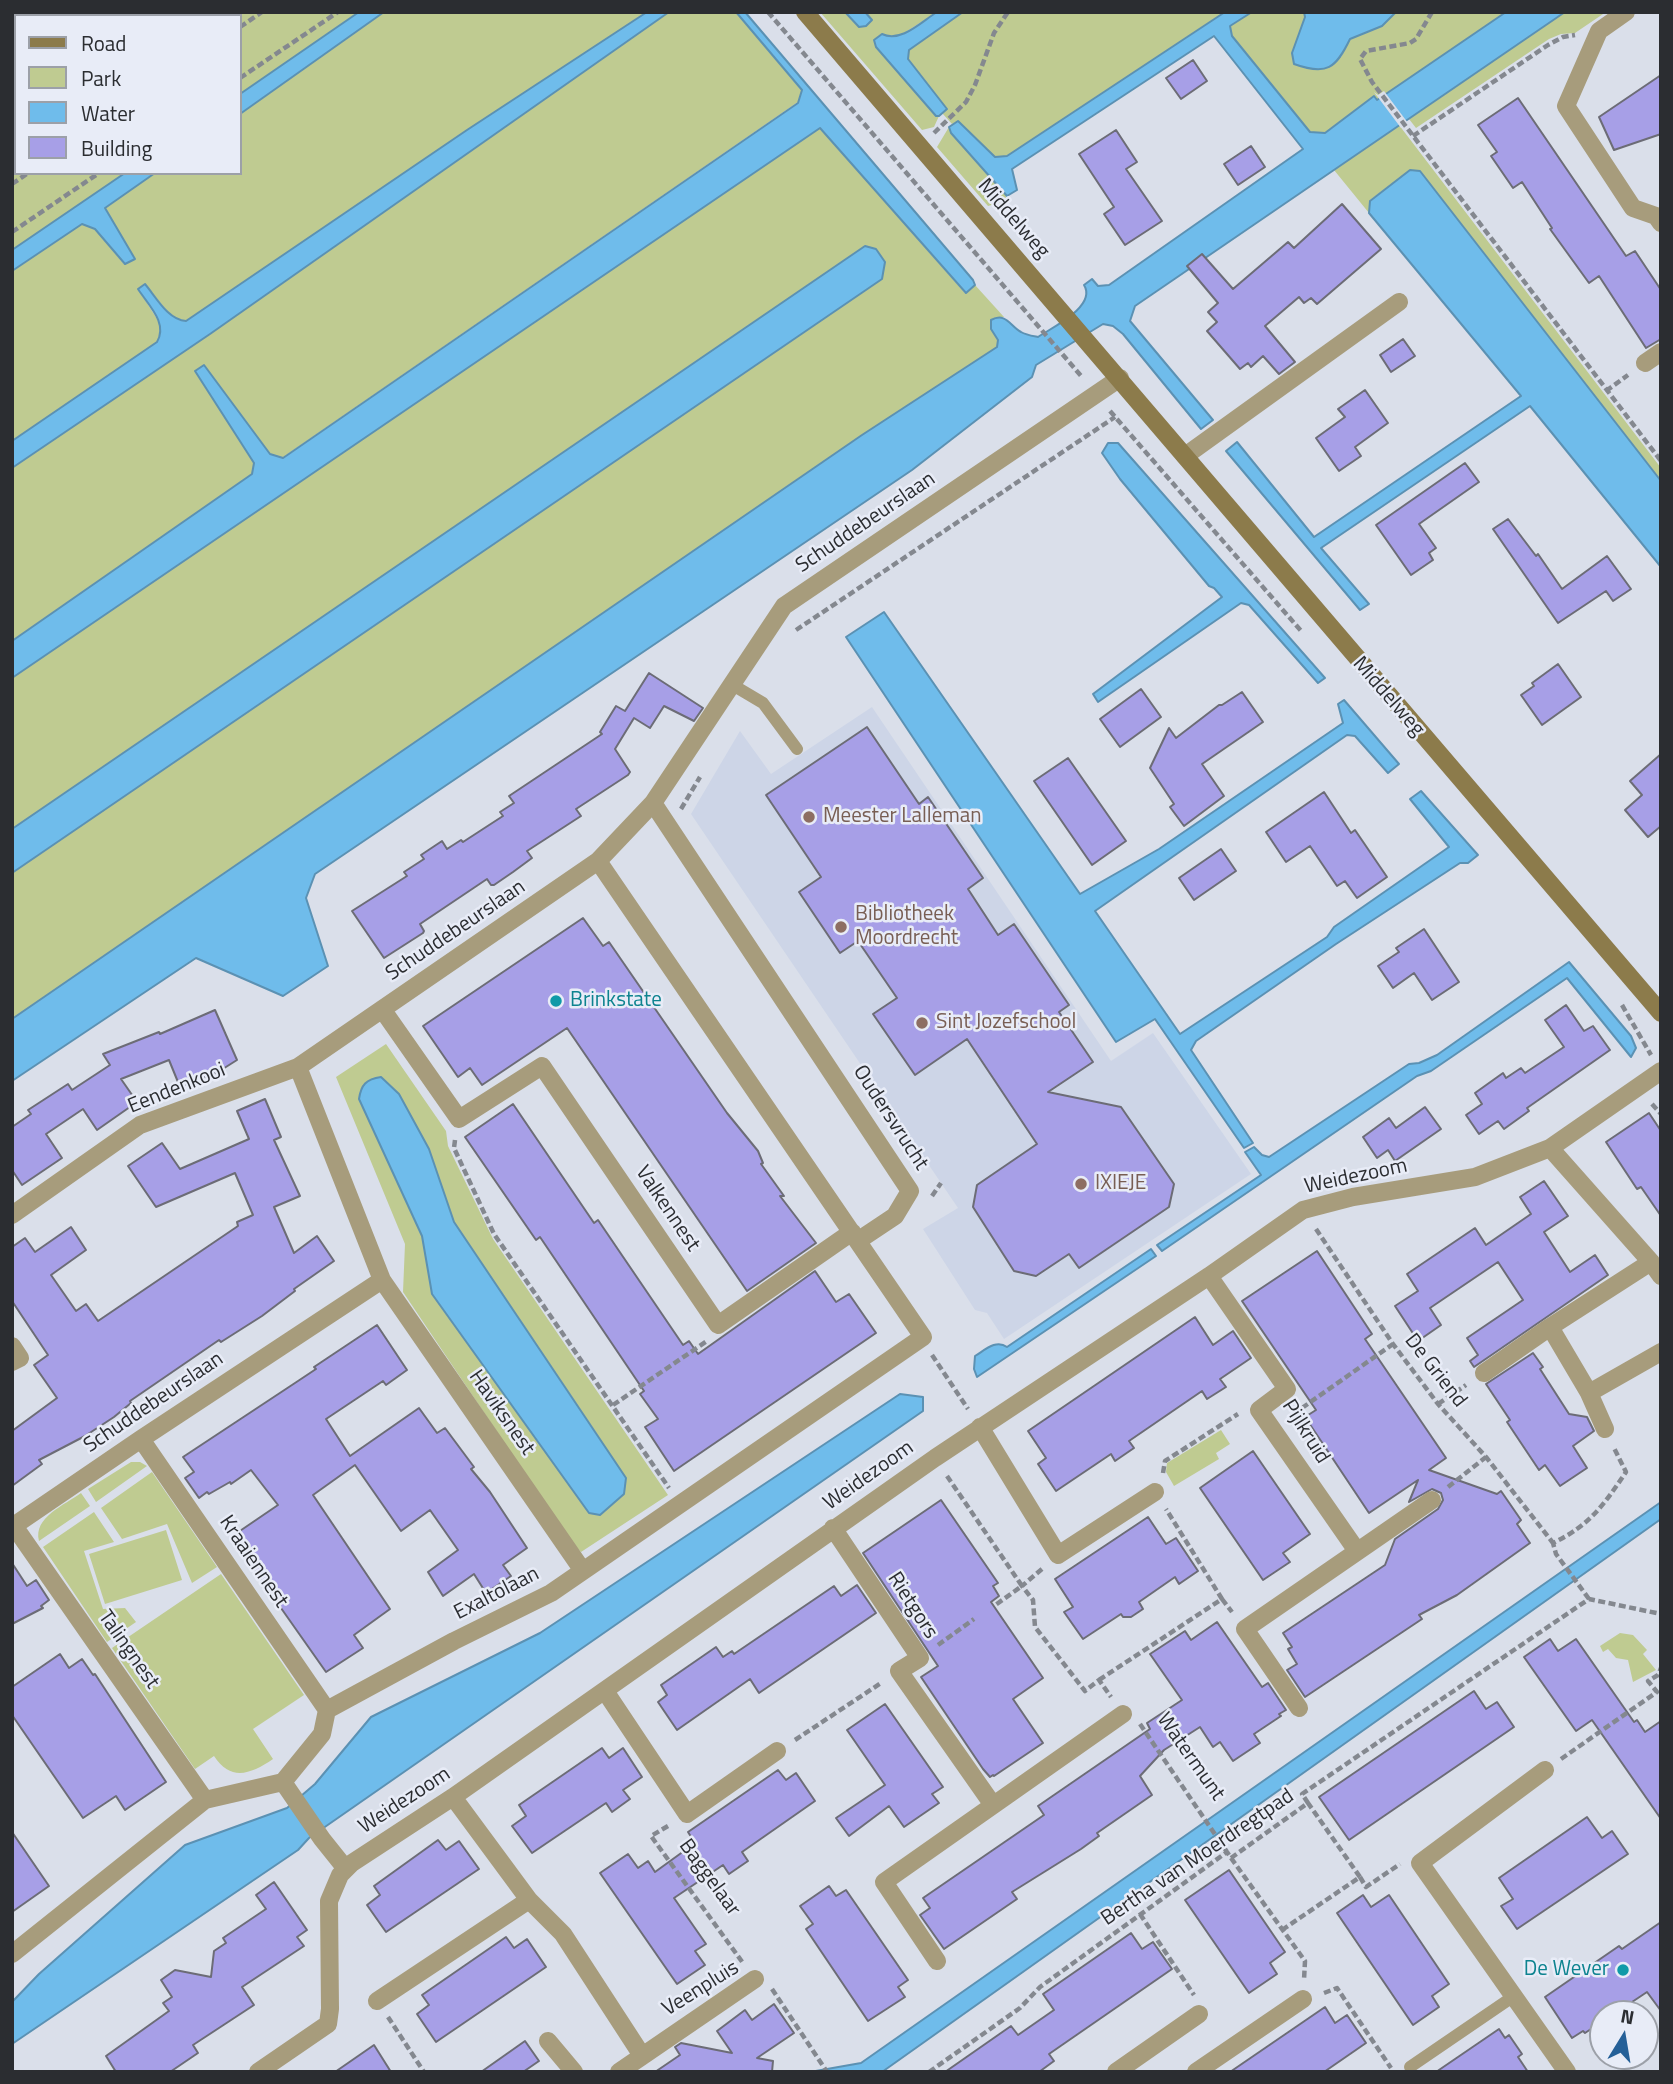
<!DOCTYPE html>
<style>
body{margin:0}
#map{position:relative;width:1673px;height:2084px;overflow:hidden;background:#dadfea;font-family:"Titillium Web",sans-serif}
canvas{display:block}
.frame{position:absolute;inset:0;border:14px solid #2b2d31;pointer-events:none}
.legend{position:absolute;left:14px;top:14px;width:228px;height:161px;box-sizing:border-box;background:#e8ecf7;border:2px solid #9ca0a8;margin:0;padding:9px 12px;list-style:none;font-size:21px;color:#2b2d31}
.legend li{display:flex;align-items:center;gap:14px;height:35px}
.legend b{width:35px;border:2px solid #9ca0a8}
.north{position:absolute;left:1589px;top:2000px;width:70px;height:70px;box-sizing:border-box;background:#e8ecf7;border:2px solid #9ca0a8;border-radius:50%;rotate:11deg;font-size:19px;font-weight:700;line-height:28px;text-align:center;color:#2b2d31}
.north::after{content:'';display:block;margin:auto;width:24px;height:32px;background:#256098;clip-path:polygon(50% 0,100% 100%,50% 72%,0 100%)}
</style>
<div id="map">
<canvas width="1673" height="2084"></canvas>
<div class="frame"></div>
<ul class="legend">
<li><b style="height:9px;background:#8c7b4b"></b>Road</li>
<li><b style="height:19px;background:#bfcb91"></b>Park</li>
<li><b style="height:19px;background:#6fbceb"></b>Water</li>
<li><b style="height:19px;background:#a79fe7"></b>Building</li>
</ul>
<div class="north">N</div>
</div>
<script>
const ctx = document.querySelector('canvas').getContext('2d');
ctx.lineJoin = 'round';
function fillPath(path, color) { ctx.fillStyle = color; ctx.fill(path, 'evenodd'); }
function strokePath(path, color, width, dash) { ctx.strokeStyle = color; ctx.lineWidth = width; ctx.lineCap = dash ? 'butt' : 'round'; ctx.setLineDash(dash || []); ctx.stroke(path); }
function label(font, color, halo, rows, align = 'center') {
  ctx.font = font + ' "Titillium Web",sans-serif'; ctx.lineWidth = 5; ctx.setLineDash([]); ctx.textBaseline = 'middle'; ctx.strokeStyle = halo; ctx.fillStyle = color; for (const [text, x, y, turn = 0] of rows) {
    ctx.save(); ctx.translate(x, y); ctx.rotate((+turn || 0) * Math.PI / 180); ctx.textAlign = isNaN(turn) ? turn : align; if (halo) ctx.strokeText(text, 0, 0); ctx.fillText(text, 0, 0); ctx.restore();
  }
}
const built = new Path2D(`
 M872,707L1111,1061L1153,1033L1251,1174L1004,1339L987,1313L975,1310L923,1229L958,1208L691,814L740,731L771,774Z`);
const green = new Path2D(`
 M12,12H367L240,100V16H16V173H134L12,257Z
 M384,12H647L467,130L186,321L172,317L145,284L138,289L161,325L162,333L157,342L12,441V271L82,224L95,229L124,264L134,259L105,208L155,173H240V114Z
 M669,12H736L802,91L798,102L282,458L270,454L204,366L195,371L254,463L252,474L12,641V468L210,334Z
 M820,12H845L853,21L872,20L865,12H937L901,35L889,38L876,47L936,116H939L934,127L922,130Z
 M963,12H1225L1007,156L995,157L958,121L952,124L942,113L947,109L908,59V50Z
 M1252,12H1304L1305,17L1292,53L1341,57L1350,39L1382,26L1396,12H1506L1377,100L1374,96L1325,133L1310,132L1232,36L1230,26Z
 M1565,12H1606L1575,33L1561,34L1549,39L1416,128L1409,119Z
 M1399,125L1661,468V481L1420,172L1410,171L1370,200L1369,213L1334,170Z
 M820,127L965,293L975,285L1004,317H996L991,329L998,340L997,347L862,435L12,1019V873L882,279L865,246L12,829V678Z
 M949,127L951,133L1007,196L1003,202L988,206L937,147Z
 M386,1044L446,1131L448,1146L493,1239L668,1495L581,1552L571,1542L403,1292L405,1244L336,1077ZM399,1094L429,1149L454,1222L599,1437L600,1515L589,1513L432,1294L422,1236L359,1099Z
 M1221,1430L1230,1444L1216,1453L1219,1459L1174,1486L1166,1472L1167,1463Z
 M131,1462H140L147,1466L96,1502L88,1489Z
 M152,1472L217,1567L192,1583L167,1524L122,1539L101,1508Z
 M81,1493L90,1506L39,1541C33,1517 65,1505 81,1493Z
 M94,1512L114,1542L84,1551L103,1609L125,1608L136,1622L107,1642L43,1547Z
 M166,1530L182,1580L105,1604L89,1554Z
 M221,1574L304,1695L253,1729L273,1759C251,1774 231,1782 214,1756L195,1769L112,1648Z
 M1620,1633L1633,1635L1647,1650L1643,1654L1656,1670L1633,1682L1628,1660L1616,1658L1608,1649L1603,1652L1600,1646Z`);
const water = new Path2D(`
 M359,12H384L240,114V94Z
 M647,12H669L210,334L12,468V441L157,342C168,323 149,306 138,289L145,284C156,297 168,320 186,321L467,130Z
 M736,12H745L973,280L975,285L966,293L820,128L12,678V641L252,474L254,463L195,371L204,365L270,454L283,458L798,103L802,90Z
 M845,12H865L872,20L866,26L859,27Z
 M937,12H963L909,50L908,59L947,109L939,116H936L876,47L874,40L882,34C901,43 921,22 937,12Z
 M1225,12H1252L1230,26L1232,36L1310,132L1325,133L1374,96L1377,100L1506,12H1565L1135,306L1130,321L1213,420L1201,429L1123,334L1113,326L1103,324L1036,365L1032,377L912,470L315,874L306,898L328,966L283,996L196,958L12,1081V1019L862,435L997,347L998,340L991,329V320C1006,312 1010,326 1021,332C1026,335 1033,336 1038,337C1053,327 1097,306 1084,285L1092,279L1098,286L1109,285L1303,149L1214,36L1012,169L1017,190L1007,196L951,133L949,127L958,121L995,157L1007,156Z
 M1304,12H1396L1382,26L1350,39C1336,68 1327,76 1294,64L1292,53L1305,17Z
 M1410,170L1420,171L1661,481V567L1530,406L1321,548L1369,604L1360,610L1226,451L1237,442L1314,537L1521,396L1369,213L1370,201Z
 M125,173H155L105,208L135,259L125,264L95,229L82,224L12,271V250Z
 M865,246L876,249L885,262L882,279L12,873V829Z
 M1108,443H1118L1325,678L1318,683L1249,605L1241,603L1098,702L1093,694L1222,597L1214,588L1209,586L1120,479L1102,453Z
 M884,612L1080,894L1159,849L1343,723L1338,704L1344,700L1399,764L1388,773L1355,736L1347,735L1095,911L1180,1034L1327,937L1334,927L1449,847L1410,799L1421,791L1478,855L1468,863H1460L1336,944L1196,1041L1191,1050L1253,1143L1244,1148L1155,1019L1116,1042L846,637Z
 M1569,962L1631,1036L1636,1048L1631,1057L1567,978L1431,1071L1417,1076L1162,1251L1157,1245L1261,1175L1245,1152L1254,1147L1262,1155L1269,1157L1409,1064L1419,1063L1437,1055Z
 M381,1077L399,1094L429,1149L454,1222L626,1478L624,1494L600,1515L589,1513L432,1294L422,1236L359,1099C361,1085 366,1079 381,1077Z
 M1151,1249L1156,1256L977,1377L974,1369L975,1356C985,1350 996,1339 1007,1347Z
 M900,1394L923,1397V1411L309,1838L298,1850L12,2044V2002L39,1974L185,1845L287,1808L315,1784L371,1717L540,1633Z
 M1661,1502V1519L882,2072H810L861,2063Z`);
const pier = new Path2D(`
 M1384,91L1408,123L1401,128L1374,92L1378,95Z`);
const building = new Path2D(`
 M1193,60L1207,81L1181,99L1166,78Z
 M1661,75V134L1614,150L1599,117Z
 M1518,98L1626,256L1635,251L1661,290V339L1646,348L1599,276L1589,283L1550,229L1552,228L1522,182L1513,188L1491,156L1497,152L1478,125Z
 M1116,130L1137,162L1126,169L1162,221L1125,245L1104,214L1114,207L1079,154Z
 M1251,146L1265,167L1238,185L1224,164Z
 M1342,204L1381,249L1317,304L1311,298L1304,303L1299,297L1265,326L1295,362L1279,374L1263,356L1251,367L1248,363L1240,369L1207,331L1217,322L1208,312L1218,303L1187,266L1202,254L1233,289L1288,242L1294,248Z
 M1403,339L1415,356L1391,372L1380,355Z
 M1365,390L1388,423L1355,447L1361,456L1339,471L1316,438L1345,417L1338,409Z
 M1465,463L1479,482L1419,524L1436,548L1429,553L1433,560L1411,575L1376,525Z
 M1508,519L1536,556L1538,554L1562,589L1607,556L1631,589L1613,601L1606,591L1558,623L1493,529Z
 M1558,664L1581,697L1542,725L1521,695L1534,686L1532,683Z
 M649,673L703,708L694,721L664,706L650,728L634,718L615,749L630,772L628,775L576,809L581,816L527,851L532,858L513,872L494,885H491L487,879L420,924L424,931L423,933L384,958L352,911L407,876L404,872L424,859L421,855L442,841L447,849L461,840L463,842L503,816L500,812L514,803L509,796L602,734L600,732L616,706L625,711Z
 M1141,689L1161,717L1120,747L1100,719Z
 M1242,692L1263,722L1202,764L1224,796L1184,826L1170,807L1174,804L1150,768L1169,728L1176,738L1219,705H1222Z
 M867,727L919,804L928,797L983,878L968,889L998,935L1014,924L1069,1005L1059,1012L1093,1062L1048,1092L1121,1107L1174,1184L1169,1207L1079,1268L1069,1254L1036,1276L1014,1271L973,1207L977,1185L1037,1144L967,1039L915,1075L873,1014L897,998L858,941L840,953L799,892L821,877L766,795Z
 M1661,754V826L1648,837L1625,810L1642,795L1630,781Z
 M1068,758L1126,841L1092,865L1034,781Z
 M1324,792L1351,833L1355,830L1387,877L1357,898L1345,881L1337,886L1310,846L1286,862L1266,832Z
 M1221,849L1236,871L1194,900L1179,878Z
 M583,918L603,946L609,942L727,1113L758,1151L763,1163L761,1164L784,1196H780L816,1243L747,1291L567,1028L482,1085L470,1068L458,1077L423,1026Z
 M1424,929L1459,982L1432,1000L1414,973L1393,988L1378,966L1399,952L1396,948Z
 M1566,1005L1584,1031L1593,1026L1610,1050L1527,1108L1529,1111L1504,1129L1498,1121L1479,1134L1466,1115L1482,1104L1475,1093L1503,1073L1506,1078L1521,1068L1525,1073L1564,1047L1545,1020Z
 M215,1010L237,1060L218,1072L180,1087L169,1060L121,1079L137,1102L97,1130L83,1109L46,1134L62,1158L22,1185L12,1170V1127L31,1114L28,1110L68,1084L72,1090L110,1065L103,1054L159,1032L160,1034Z
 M265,1099L281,1137L274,1140L300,1196L274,1207L294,1253L317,1236L334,1261L294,1289L295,1291L262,1316L221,1342L219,1340L130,1401L131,1403L114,1417L85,1436L39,1460L42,1464L12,1486V1431L57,1398L34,1365L48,1355L12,1301V1247L25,1238L35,1252L71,1227L86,1250L51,1275L76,1311L86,1304L98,1321L238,1226L237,1222L253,1215L235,1173L156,1207L128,1166L162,1143L180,1169L249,1139L237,1111Z
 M513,1104L594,1223L598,1220L683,1345L689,1341L698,1354L815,1271L836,1302L849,1294L876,1333L674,1471L645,1427L658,1419L640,1394L644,1391L540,1237L536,1240L465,1137Z
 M1425,1107L1441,1129L1395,1161L1388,1150L1377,1158L1363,1137L1389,1118L1396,1128Z
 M1649,1113L1661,1131V1216L1641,1187L1637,1189L1606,1142Z
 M1544,1181L1568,1216L1544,1232L1570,1272L1595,1255L1608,1275L1474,1367L1470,1361L1478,1355L1467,1338L1523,1300L1498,1262L1430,1308L1441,1325L1418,1341L1395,1306L1418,1291L1407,1274L1475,1228L1486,1245L1531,1214L1520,1197Z
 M1317,1251L1372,1334L1365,1339L1446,1458L1429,1470L1497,1494L1501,1491L1521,1520L1517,1524L1530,1543L1457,1595L1419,1615L1422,1619L1305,1697L1287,1670L1297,1664L1288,1649L1292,1647L1283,1633L1385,1565L1395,1539L1438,1509L1443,1500L1441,1493L1432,1489L1409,1502L1418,1480L1369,1513L1305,1417L1316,1410L1242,1301Z
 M1195,1317L1213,1345L1233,1331L1251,1358L1220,1379L1226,1387L1207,1399L1202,1391L1129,1441L1134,1448L1115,1461L1111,1454L1056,1491L1038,1464L1046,1458L1028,1431Z
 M377,1325L407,1370L386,1385L383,1381L326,1419L350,1456L419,1408L437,1433L445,1428L474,1467L471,1469L490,1492L527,1548L503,1565L511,1576L486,1593L474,1574L443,1596L428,1572L458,1550L430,1510L401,1531L355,1465L313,1495L390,1609L354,1635L363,1648L326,1672L231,1537L278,1505L251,1470L231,1484L230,1482L209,1494L207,1492L199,1498L185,1478L194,1472L183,1457L298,1381L316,1369L314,1367Z
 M1533,1353L1543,1367L1540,1369L1569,1414L1587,1417L1594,1431L1573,1446L1587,1468L1560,1486L1545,1465L1539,1470L1507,1422L1510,1420L1486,1384Z
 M1253,1451L1310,1534L1283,1553L1290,1562L1263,1580L1200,1488Z
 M941,1500L998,1583L993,1586L999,1596L991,1602L1043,1678L1013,1699L1043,1743L994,1776L993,1775L990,1777L983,1769L921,1677L938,1666L863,1553Z
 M1148,1517L1166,1544L1176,1538L1198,1571L1179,1584L1175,1577L1139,1602L1143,1609L1131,1617H1123L1121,1614L1083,1639L1064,1612L1073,1607L1055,1579Z
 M12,1563L27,1586L36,1580L49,1600L41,1606L43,1608L12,1624Z
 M857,1585L876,1613L759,1693L750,1679L677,1730L658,1702L667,1695L661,1685L716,1647L723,1657L732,1651L734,1654L834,1586L841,1596Z
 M1217,1622L1262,1687L1268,1683L1286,1710L1279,1714L1281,1716L1254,1734L1260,1743L1233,1761L1220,1742L1213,1747L1200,1727L1164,1750L1140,1776L1152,1795L1097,1833L1099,1836L1081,1849L1012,1892L1017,1899L944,1949L920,1915L930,1908L923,1898L1044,1815L1038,1806L1150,1729L1147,1723L1182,1700L1150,1654L1185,1631L1191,1640Z
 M1550,1639L1558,1651L1576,1639L1634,1722L1637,1720L1645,1732L1661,1721V1819L1592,1720L1576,1731L1524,1657Z
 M60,1654L69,1668L82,1659L93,1675L95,1674L166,1782L125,1810L116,1796L83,1818L12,1715V1687Z
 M1474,1691L1486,1709L1497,1702L1514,1727L1349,1840L1319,1797Z
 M885,1704L943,1787L932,1794L939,1803L904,1827L889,1806L849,1836L836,1818L885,1785L847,1730Z
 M602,1748L609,1758L623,1748L642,1777L623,1790L630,1799L612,1812L606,1803L532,1853L512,1826L526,1816L519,1805Z
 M778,1770L786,1780L796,1773L815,1801L742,1852L748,1861L729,1874L723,1865L674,1898L706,1944L695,1951L705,1965L677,1984L600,1873L628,1854L638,1868L648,1861L655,1872L695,1843L688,1832Z
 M1587,1817L1602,1838L1612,1831L1628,1854L1517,1929L1501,1906L1513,1899L1499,1878Z
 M12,1832L49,1886L12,1912Z
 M438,1840L446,1850L459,1841L479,1869L386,1932L367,1905L380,1895L374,1886Z
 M1229,1870L1285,1952L1270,1963L1277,1974L1249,1993L1185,1900Z
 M274,1882L307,1930L297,1937L304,1946L242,1987L254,2005L193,2045L198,2053L170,2072H116L106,2056L169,2011L163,2003L172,1997L161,1980L175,1970L211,1977L214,1951L226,1943L223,1938L266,1909L256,1895Z
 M829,1886L836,1896L846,1890L908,1980L898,1987L905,1997L868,2021L806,1929L813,1924L800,1906Z
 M1363,1895L1371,1907L1389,1895L1449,1984L1432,1996L1439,2007L1413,2025L1337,1913Z
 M1661,1922V2011L1647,1992L1614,2014H1603V2021L1585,2033L1583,2031L1572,2038L1545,1997L1619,1946L1622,1949Z
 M1131,1933L1142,1949L1153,1942L1172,1969L1049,2054L1054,2061L1039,2072H945L1011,2026L1018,2035L1054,2010L1043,1994Z
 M506,1937L514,1948L527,1939L546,1967L436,2042L417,2014L429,2005L422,1995Z
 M774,2004L794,2033L757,2058L773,2061L772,2072H655L680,2055L675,2047L681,2043L732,2053L717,2031L745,2010L752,2020Z
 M1325,2007L1335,2023L1347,2015L1366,2043L1324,2072H1230Z
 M1499,2029L1505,2038L1509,2035L1522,2054L1518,2057L1528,2072H1436Z
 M525,2041L539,2061L523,2072H481Z
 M374,2045L391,2072H335Z`);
const path = new Path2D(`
 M36,12L39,16
 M128,12L131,16
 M768,12L1082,377
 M1432,12L1416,39L1410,43L1366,51L1360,59L1372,82L1661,461
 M68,16L73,12
 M151,16L156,12
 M208,16L213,12
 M240,27L262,12
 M12,54L16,51
 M240,78L338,12
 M12,86L16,91
 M12,100L16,98
 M934,133L966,102L975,85L994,33L1008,12
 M1413,136L1548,45L1563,37L1575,35
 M12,150L16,148
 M12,184L28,173
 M12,232L99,173
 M1606,391L1628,375
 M1110,411L1302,632
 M796,630L1115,417
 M681,809L700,777
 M1622,1005L1651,1055
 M1652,1104L1661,1114
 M455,1140L454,1148L494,1234L669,1488
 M932,1196L941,1183
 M1316,1229L1393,1344L1438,1404L1486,1457L1553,1543
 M932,1355L968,1409
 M1438,1404L1466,1385
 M613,1405L707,1341
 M1302,1408L1393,1344
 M1163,1473L1165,1461L1238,1414
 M947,1476L1022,1586L994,1606
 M1448,1487L1486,1457
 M1042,1569L1022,1586L1033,1600L1035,1627L1085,1691L1099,1680L1111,1697
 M1222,1599L1232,1612
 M1589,1599L1556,1554L1553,1543C1590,1525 1603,1506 1626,1472L1614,1448
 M938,1645L974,1619
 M1099,1680L1222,1599L1166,1509
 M1140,1724L1227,1852
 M795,1740L881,1683
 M1561,1759L1657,1692L1648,1681L1658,1675L1661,1668
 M668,1826L651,1836L743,1963
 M1231,1858L1305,1961L1304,1980
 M1360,1877L1366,1887L1400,1864
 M1140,1914L1194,1995
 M1282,1930L1360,1877L1308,1803
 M772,1989L827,2072
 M1324,1993L1337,1988L1391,2068
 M388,2017L424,2072
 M929,2072L1020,2008L1040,1987L1227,1852L1231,1858L1308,1803L1302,1794L1589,1599L1661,1614`);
const lane = new Path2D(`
 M731,684L763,703L797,749
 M1410,2067L1514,1996`);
const street = new Path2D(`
 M1626,12L1599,31L1566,106L1633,208L1656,216L1661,223
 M1645,363L1661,352
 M1185,456L1399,302
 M653,803L910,1191L895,1216L859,1240
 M382,1009L459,1119L542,1066L718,1325L852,1232
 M1550,1148L1651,1262L1661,1276
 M12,1215L140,1125L298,1067
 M1651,1262L1550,1327L1589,1393L1661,1352
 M1209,1276L1287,1389L1259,1410L1357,1551
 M382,1280L583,1571
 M12,1346L20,1358L12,1362
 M1484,1373L1550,1327
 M1589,1393L1605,1429
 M980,1427L1058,1555L1155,1492
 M141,1439L327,1710
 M14,1526L205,1800
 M12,1527L141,1439L382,1280L298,1067L598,861L653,803L784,606L1120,378
 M833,1528L920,1658L899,1671L993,1805
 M605,1691L687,1814L777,1751
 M1299,1708L1245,1629L1432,1500
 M1545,1770L1420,1863L1567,2072
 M283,1782L322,1839L346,1869
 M453,1797L529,1900L563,1934L641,2054
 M12,1954L205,1800L283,1782L322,1734L327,1710L454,1641L551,1593L923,1337L598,861
 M937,1961L884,1882L1123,1714
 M377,2001L529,1900
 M548,2041L574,2072
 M258,2072L328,2024L330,2009L329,1901L340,1875L352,1863L453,1797L935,1458L1209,1276L1303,1210L1353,1197L1475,1177L1550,1148L1661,1071
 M619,2072L755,1979
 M1116,2072L1199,2014
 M1196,2072L1303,1999`);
const secondary = new Path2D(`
 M805,12L1661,1013`);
const markers = [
 [809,817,7,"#8d6e63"],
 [841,927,7,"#8d6e63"],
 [556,1001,7,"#0f9aa8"],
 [922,1023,7,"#8d6e63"],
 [1081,1184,7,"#8d6e63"],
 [1623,1970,7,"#0f9aa8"]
];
const streetNames = [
 ["Middelweg",1013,219,49],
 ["Schuddebeurslaan",866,523,-34],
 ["Middelweg",1388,697,49],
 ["Schuddebeurslaan",456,931,-34],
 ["Eendenkooi",177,1089,-22],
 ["Oudersvrucht",890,1118,57],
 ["Weidezoom",1356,1177,-12],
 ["Valkennest",667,1209,56],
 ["De Griend",1435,1371,52],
 ["Schuddebeurslaan",154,1403,-34],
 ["Haviksnest",501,1413,55],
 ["Pijlkruid",1305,1432,58],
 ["Weidezoom",869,1476,-35],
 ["Kraaiennest",253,1562,56],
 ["Exaltolaan",497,1594,-27],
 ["Rietgors",912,1606,57],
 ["Talingnest",128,1650,55],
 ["Watermunt",1190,1757,55],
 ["Weidezoom",405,1801,-33],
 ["Bertha van Moerdregtpad",1198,1858,-34],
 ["Baggelaar",709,1878,54],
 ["Veenpluis",701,1989,-32]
];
const educationNames = [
 ["Meester Lalleman",823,817],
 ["Bibliotheek",855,915],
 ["Moordrecht",855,939],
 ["Sint Jozefschool",936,1023],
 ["IXIEJE",1095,1184]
];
const cultureNames = [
 ["Brinkstate",570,1001],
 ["De Wever",1609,1970,"right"]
];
fillPath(built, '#cdd5e7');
fillPath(green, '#bfcb91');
fillPath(water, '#6fbceb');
strokePath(water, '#5b91b3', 2);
fillPath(pier, '#dadfea');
fillPath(building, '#a79fe7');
strokePath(building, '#6c6c76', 2);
strokePath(path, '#84888f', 4.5, [7, 3.5]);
strokePath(lane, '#a79c7c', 12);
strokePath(street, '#a79c7c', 18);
strokePath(secondary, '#8c7b4b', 18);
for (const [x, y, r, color] of markers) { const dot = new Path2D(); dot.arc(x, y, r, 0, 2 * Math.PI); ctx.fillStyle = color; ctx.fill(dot); strokePath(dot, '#e8ecf7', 2.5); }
label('21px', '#2b2d31', '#e8ecf7', streetNames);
label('21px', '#785e54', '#e8ecf7', educationNames, 'left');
label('21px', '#0d838f', '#e8ecf7', cultureNames, 'left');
</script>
